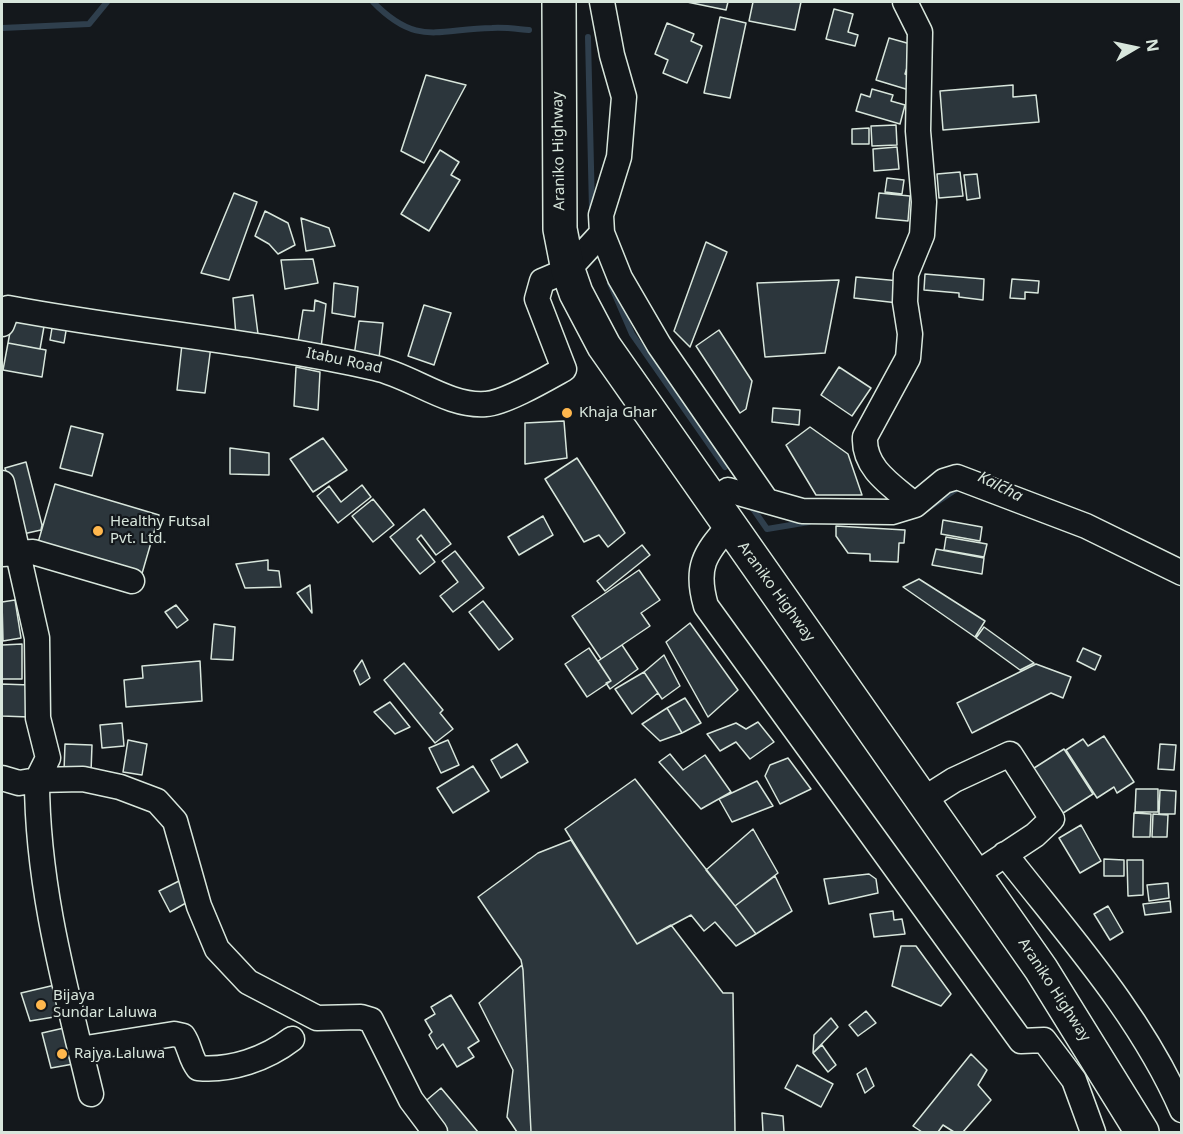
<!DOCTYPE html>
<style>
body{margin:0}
#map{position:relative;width:1183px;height:1134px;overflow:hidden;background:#14181c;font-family:"Noto Sans",sans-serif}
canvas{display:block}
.frame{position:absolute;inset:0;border:3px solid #d8e6dc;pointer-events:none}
.north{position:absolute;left:1105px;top:18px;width:60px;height:60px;-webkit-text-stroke:4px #14181c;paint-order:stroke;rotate:81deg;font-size:16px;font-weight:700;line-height:24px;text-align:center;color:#d8e6dc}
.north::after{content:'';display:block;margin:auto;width:21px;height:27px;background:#d8e6dc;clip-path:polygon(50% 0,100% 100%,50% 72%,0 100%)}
</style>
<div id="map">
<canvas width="1183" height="1134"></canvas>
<div class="frame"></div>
<div class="north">N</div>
</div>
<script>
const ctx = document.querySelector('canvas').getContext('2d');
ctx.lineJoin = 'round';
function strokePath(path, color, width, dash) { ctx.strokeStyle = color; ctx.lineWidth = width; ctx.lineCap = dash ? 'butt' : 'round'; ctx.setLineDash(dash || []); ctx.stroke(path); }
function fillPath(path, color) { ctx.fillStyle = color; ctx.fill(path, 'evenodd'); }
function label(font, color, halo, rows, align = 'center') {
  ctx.font = font + ' "Noto Sans",sans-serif'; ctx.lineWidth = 4.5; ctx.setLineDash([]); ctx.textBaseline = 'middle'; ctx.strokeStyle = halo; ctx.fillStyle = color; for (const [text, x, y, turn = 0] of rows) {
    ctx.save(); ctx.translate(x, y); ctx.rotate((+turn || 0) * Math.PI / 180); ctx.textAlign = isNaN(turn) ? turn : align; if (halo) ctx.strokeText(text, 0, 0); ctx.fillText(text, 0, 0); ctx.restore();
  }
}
const stream = new Path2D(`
 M373,2C417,47 437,29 492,28C504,27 517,29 529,30
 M2,28L89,24L107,2
 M588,37L592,210
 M610,283L632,334L725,467
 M749,503L767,529L809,522
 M925,510L961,486`);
const building = new Path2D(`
 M687,2H728L726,10Z
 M753,2H801L795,30L749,21Z
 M834,9L853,14L848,32L858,35L855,46L826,39Z
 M720,17L746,23L730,98L704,93Z
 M667,23L694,34L691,41L702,46L687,83L663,73L668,60L655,54Z
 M889,38L914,45L905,74L913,77L909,90L876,80Z
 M426,75L466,85L424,163L401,151Z
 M1013,85V97L1036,95L1039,122L943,130L940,91Z
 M872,89L893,95L891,101L905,105L900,124L856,111L861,94L870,97Z
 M896,125L897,145L872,146L871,126Z
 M869,128V144H852V129Z
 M897,147L899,169L874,171L873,149Z
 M440,150L459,162L451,175L460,180L429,231L401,214Z
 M960,172L963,196L939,198L937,174Z
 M977,174L980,198L967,200L964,175Z
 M887,178L904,180L902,194L885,192Z
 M234,193L257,202L229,280L201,273Z
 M879,193L910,196L908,221L876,218Z
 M265,211L288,223L295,245L278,254L269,244L255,236Z
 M301,218L329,228L335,246L306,251Z
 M706,242L727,252L690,347L674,331Z
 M313,259L318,283L285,289L281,260Z
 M925,274L984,279L983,300L959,297V293L924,290Z
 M856,277L900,281L898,303L854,298Z
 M1012,279L1039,281L1038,293L1025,292V299L1010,298Z
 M839,280L825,353L765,357L757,283Z
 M334,283L358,287L355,317L332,313Z
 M253,295L258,334L236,336L233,298Z
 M315,300L326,304L321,348L298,342L303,310L314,311Z
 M424,305L451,313L434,365L408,356Z
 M13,316L45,321L40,349L8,343Z
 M359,321L383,323L379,358L354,356Z
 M53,322L67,325L64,343L50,340Z
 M719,330L752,381L746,409L740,413L696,346Z
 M8,343L46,350L42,377L3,370Z
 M182,344L211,346L205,393L177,390Z
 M296,367L320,372L318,410L294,406Z
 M839,367L871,388L852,416L821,395Z
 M773,408L800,410L799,425L772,422Z
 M564,421L567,458L525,464V423Z
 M71,426L103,434L92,476L60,468Z
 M810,427L848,454L862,495H816L786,445Z
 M323,438L347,470L313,492L290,459Z
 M230,448L269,453V475L230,474Z
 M577,458L625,533L608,547L599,535L584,542L545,479Z
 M26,462L42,525L41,530L23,534L5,468Z
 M55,484L159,515L141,577L37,546Z
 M362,485L371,497L338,523L317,496L329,486L341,502Z
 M373,499L394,525L373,542L352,516Z
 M424,509L451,544L436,555L421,535L417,539L435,562L420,574L390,537Z
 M543,516L553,535L519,555L508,537Z
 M943,520L982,527L980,541L941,534Z
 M836,526L905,530L904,543H899L898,562L870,561V554L848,553L836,536Z
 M946,537L987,544L984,557L944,550Z
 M642,545L650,555L605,591L597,581Z
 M936,549L984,558L982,574L932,565Z
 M455,551L484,588L453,612L440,596L458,582L442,561Z
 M268,560V570L279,571L281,587L245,588L236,564Z
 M639,570L660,600L641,613L650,626L601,659L572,616Z
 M919,579L985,621L975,637L903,587Z
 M310,585L312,613L297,593Z
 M15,600L21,638L3,641L2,602Z
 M483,601L513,639L499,650L469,612Z
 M176,605L188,620L177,628L165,612Z
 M690,623L738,690L708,717L666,642Z
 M214,624L235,627L233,660L211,659Z
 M984,627L1034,663L1020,670L976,638Z
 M22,644V679H2V645Z
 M622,645L638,669L610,689L606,683L611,681L598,661Z
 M589,648L611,681L587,697L565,664Z
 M1083,648L1101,656L1095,670L1077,661Z
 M664,655L680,686L662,699L644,672Z
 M362,660L370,678L360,685L354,671Z
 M200,661L202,701L126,707L124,680L143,678L142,666Z
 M404,663L443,710L440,713L453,729L435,743L384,680Z
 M1036,664L1071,677L1063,698L1051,693L972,733L957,703Z
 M644,672L658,693L632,714L615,689Z
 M2,684L30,685L29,717L2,716Z
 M685,698L701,723L682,733L667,708Z
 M390,702L410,727L395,734L374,712Z
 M667,708L682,733L660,741L642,724Z
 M758,722L774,742L750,759L736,742L720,751L707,734L736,723L746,729Z
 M122,723L124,746L102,748L100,725Z
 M1104,736L1134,782L1117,793L1114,787L1097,798L1066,750L1083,739L1088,746Z
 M128,740L147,744L142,775L123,772Z
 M448,740L459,765L441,773L429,748Z
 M65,744L92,745L91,772L64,771Z
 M517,744L528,762L501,778L491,760Z
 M1160,744L1176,745L1174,770L1158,769Z
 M1064,749L1093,794L1060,815L1031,770Z
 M670,754L683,770L705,755L731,792L701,809L659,762Z
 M788,758L811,789L780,804L765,776L770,765Z
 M473,766L489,791L453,813L437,788Z
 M635,779L735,906L756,934L736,946L715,922L704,931L691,915L637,944L565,829Z
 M757,781L773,806L732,822L719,799Z
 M1136,789H1158V812H1135Z
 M1160,790L1176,791L1175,814H1159Z
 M1134,813L1151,814L1150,837H1133Z
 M1153,814L1168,815L1167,837H1152Z
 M1081,825L1101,861L1080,873L1059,838Z
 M753,829L778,873L735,906L706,870Z
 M571,840L637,944L671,925L723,993H733L735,1132H531L523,970L521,960L478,897L538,853Z
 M1104,859L1124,860V876H1104Z
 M1127,860H1143V895L1128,896Z
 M869,874L876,879L878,893L829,904L824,879Z
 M775,876L792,911L756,934L735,906Z
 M183,879L193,899L170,912L159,891Z
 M1168,883L1169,898L1149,901L1147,885Z
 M1170,901L1171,912L1145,915L1143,904Z
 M1108,906L1123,932L1110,940L1094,914Z
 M893,911L894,920L902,919L905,934L874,937L870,914Z
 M901,946H916L951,994L941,1006L892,986Z
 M522,965L523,970L531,1132H517L507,1117L513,1070L479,1003Z
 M55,985L60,1016L30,1021L21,993Z
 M451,995L479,1041L468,1048L474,1057L457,1067L443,1044L437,1049L429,1035L432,1032L425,1020L435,1014L431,1007Z
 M866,1011L876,1023L858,1036L849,1025Z
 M831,1018L838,1027L813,1053L814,1035Z
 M64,1028L79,1063L51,1068L42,1033Z
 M822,1045L836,1065L828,1072L813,1053Z
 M971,1054L987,1070L978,1085L991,1100L963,1132H954L943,1125L938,1132H922L913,1126Z
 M797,1065L833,1084L821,1107L785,1088Z
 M866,1068L874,1086L865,1093L857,1074Z
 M441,1088L478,1132H445L422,1104Z
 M762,1113L783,1116L784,1132H763Z`);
const minor = new Path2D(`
 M905,2L920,32L918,131L924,202L922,235L906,274L905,302L910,334L908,358L865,437C863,469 893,486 915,505
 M602,233L620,278L659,345L766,500
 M2,324L8,308C130,331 254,341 375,368C412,376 448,407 486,404C505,403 546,379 564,369L537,299L542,281L568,270L602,233L601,215L619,157L624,97L612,55L602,2
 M2,483L37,638L38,718L48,758L37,780L19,783L2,778
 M712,503L728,490L802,511L892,512L915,505L944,481L957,477L1086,526L1182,573
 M729,526C704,554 695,568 706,606L1021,1041L1044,1040L1074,1080L1093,1132
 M2,554L33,552L132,581
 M924,799L954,780L1010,754L1052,819L1035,835L976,874
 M1005,854C1069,936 1140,1014 1182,1110
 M80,1049L174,1034L183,1036C190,1046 190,1058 198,1068C231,1071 266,1059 292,1039
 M91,1094C66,990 37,888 37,780L83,779L120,787L157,801L175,821L199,906L217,949L248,982L317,1018L361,1017L371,1020L411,1100L435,1132`);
const highway = new Path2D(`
 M559,2L560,229L568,270L576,293L604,346L1041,969L1142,1132`);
const markers = [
 [567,413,6,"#ffb74d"],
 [98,531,6,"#ffb74d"],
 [41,1005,6,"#ffb74d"],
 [62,1054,6,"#ffb74d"]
];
const streetNames = [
 ["Araniko Highway",559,151,-91],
 ["Itabu Road",344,361,12],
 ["Araniko Highway",776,592,54],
 ["Araniko Highway",1054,990,57]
];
const poiNames = [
 ["Khaja Ghar",579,413],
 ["Healthy Futsal",110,522],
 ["Pvt. Ltd.",110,539],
 ["Bijaya",53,996],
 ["Sundar Laluwa",53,1013],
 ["Rajya Laluwa",74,1054]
];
const waterNames = [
 ["Kalcha",1000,487,27]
];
strokePath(stream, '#2f3f4d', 6);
fillPath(building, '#2c363c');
strokePath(building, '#d8e6dc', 1.5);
strokePath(minor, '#d8e6dc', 27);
strokePath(highway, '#d8e6dc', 36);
strokePath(minor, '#14181c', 24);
strokePath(highway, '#14181c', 33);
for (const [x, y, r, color] of markers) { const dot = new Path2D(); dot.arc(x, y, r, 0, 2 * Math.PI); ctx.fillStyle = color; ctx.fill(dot); strokePath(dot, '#14181c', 2); }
label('15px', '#d8e6dc', '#14181c', streetNames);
label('15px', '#d8e6dc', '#14181c', poiNames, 'left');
label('italic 16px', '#d8e6dc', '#14181c', waterNames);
</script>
